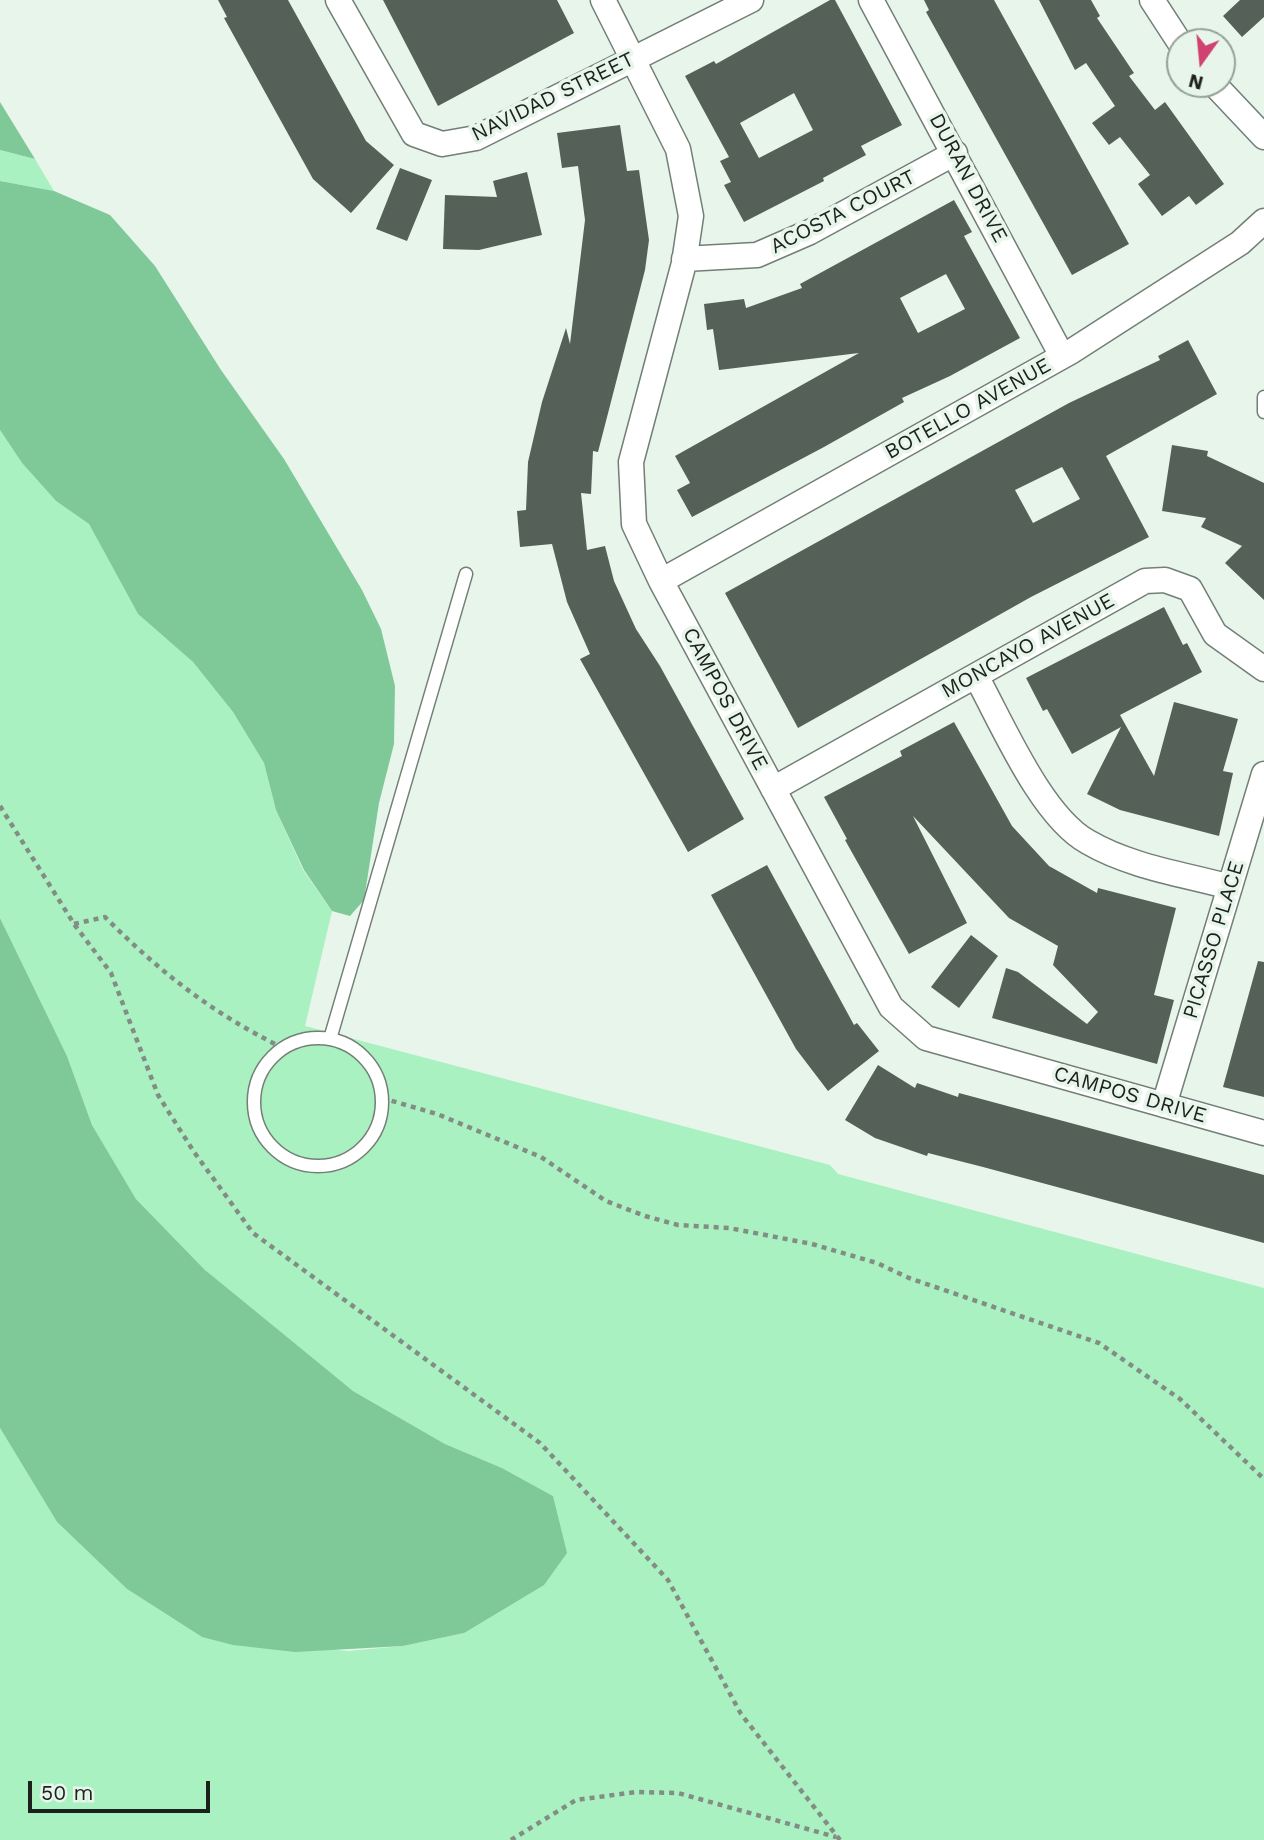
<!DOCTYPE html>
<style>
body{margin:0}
#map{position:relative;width:1264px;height:1840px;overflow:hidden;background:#e7f5eb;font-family:"Work Sans",sans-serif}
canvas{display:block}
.north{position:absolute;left:1166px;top:28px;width:70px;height:70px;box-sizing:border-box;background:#e7f5eb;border:2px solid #96a099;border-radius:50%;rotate:195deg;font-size:19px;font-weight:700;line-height:28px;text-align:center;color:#1c211d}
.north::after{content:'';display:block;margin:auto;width:24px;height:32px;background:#cf4271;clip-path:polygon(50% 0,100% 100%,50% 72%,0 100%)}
.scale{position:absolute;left:28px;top:1781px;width:182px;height:32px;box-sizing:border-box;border:4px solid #1c211d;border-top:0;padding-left:9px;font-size:21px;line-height:24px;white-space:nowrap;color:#1c211d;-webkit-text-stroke:5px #e7f5eb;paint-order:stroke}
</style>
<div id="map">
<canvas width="1264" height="1840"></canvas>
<div class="north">N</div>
<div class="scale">50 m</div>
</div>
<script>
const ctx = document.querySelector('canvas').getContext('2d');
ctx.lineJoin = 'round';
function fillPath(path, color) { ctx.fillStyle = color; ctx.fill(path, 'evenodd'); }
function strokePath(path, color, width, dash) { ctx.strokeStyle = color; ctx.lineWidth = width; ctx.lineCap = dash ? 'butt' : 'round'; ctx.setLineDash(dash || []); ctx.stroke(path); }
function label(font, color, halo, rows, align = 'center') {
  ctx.font = font + ' "Work Sans",sans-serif'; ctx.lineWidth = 7; ctx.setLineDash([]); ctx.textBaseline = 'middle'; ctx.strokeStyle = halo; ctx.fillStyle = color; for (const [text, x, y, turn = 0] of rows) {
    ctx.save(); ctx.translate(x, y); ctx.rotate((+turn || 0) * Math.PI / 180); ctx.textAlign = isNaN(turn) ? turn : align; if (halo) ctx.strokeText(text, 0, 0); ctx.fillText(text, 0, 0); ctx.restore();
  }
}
const green = new Path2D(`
 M0,150L35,159L54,191L0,181Z
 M0,430L22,463L56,501L89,524L138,614L193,662L233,712L264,763L276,810L303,870L332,911L305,1026L830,1165L838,1174L1264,1288V1840H0V1428L57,1522L127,1589L202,1637L348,1651L403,1646L464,1633L553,1496L502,1468L445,1444L353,1391L252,1311L205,1270L136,1199L92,1125L67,1056L0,918Z`);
const water = new Path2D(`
 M0,102L35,159L0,150Z
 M0,181L54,191L110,215L155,266L221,370L284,459L362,590L381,629L395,686L394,744L379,803L364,900L350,916L332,911L304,870L276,810L264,763L233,712L193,662L138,614L89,524L56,501L22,463L0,430Z
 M0,918L67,1056L92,1125L136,1199L205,1270L353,1391L445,1444L502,1468L553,1496L567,1553L544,1585L464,1633L403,1646L295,1652L233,1645L202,1637L127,1589L57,1522L0,1428Z`);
const building = new Path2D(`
 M218,0H288L366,141L394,165L351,213L313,179L224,18L227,17Z
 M383,0H557L574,33L438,106Z
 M830,0H835L902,125L861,146L866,155L823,178L824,181L744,222L724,185L731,182L720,161L729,157L685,76L714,61L716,64ZM794,93L813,130L759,158L740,123Z
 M924,0H994L1129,244L1072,275L926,12L929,10Z
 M1039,0H1091L1100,16L1097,18L1134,73L1129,76L1155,110L1165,102L1224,184L1196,205L1189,196L1162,216L1138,184L1150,175L1120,137L1109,145L1092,123L1115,106L1086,63L1075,70Z
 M1240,0H1264V17L1242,37L1223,16Z
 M620,125L627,171L639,170L649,240L645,270L598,452L593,451L591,494L581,493L587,550L605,546L614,581L636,629L660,666L744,819L688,852L580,659L590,654L567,602L552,544L520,547L517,511L526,510L528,462L542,402L566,328L570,344L585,220L578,166L562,168L557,133Z
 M400,168L432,180L407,241L376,229Z
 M527,172L542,235L479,250L443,249L445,195L497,197L493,181Z
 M954,200L972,232L964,236L1020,338L950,376L902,398L904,402L824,447L692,517L677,490L690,483L675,456L859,353L719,370L713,329L707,330L704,304L744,299L746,308L802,288L800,284ZM946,274L965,309L918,333L900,298Z
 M1188,340L1217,394L1106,456L1149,537L1031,597L798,728L725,593L1069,403L1160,360L1158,356ZM1062,467L1080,499L1033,523L1015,490Z
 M1172,445L1208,451L1207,456L1264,483V600L1225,563L1242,546L1201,527L1206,518L1162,511Z
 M1164,607L1183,645L1187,643L1202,672L1120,715L1154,776L1174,702L1238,719L1223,771L1233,773L1219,836L1120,810L1087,794L1121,727L1072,754L1047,709L1043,711L1026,678Z
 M954,722L1012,826L1049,866L1097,893L1098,888L1176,908L1154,995L1174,1000L1157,1064L992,1018L1006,968L1018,972L1087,1024L1098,1012L1053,965L1058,946L1009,918L913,816L967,923L909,954L845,840L847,839L824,797L902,756L900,751Z
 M767,865L854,1025L857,1023L879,1051L828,1091L796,1049L711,895Z
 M971,935L998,956L959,1008L931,987Z
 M1258,961L1264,962V1097L1223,1087Z
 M878,1065L915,1088L917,1083L958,1097L959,1093L1264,1175V1243L983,1167L928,1153L927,1156L875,1138L845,1120Z`);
const path = new Path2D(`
 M0,806L74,924L111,973L158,1095L194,1152L253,1233L540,1443L668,1580L741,1714L840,1840
 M74,924L105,917C161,973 212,1013 283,1048
 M382,1098L437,1114L541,1157L606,1201L645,1216L678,1225L729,1228L812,1244L877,1263L909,1278L1099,1343L1180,1399L1264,1479
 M511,1840L576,1800L636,1792L678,1793L836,1837`);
const service = new Path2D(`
 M1264,397V412
 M254 1102a64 64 0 1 1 128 0a64 64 0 1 1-128 0Z
 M330,1039L466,574`);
const minor = new Path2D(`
 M338,0L414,134L442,144L476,138L751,0
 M603,0L678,149L691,216L684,263L631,462L634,524L661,581L891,1007L926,1038L1264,1133
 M871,0L1062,356
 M1152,0L1180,43
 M1214,84L1264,137
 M684,259L757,255L810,232L955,153
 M661,581L1072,351L1240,243L1264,221
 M976,676C1002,723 1041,816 1088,842C1131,867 1183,874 1230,887
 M773,789L1145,581L1165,580L1190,589L1215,634L1264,669
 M1164,1105L1264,774`);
const streetNames = [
 ["NAVIDAD STREET",553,97,-26],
 ["DURAN DRIVE",968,178,62],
 ["ACOSTA COURT",843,212,-27],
 ["BOTELLO AVENUE",968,409,-29],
 ["MONCAYO AVENUE",1028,646,-29],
 ["CAMPOS DRIVE",725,699,62],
 ["PICASSO PLACE",1214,940,-73],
 ["CAMPOS DRIVE",1130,1095,16]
];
fillPath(green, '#a9f1c0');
fillPath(water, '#7ec997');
fillPath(building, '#556158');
strokePath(service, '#737f76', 15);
strokePath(minor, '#737f76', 27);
strokePath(path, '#838d86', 4.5, [5, 5]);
strokePath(service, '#fff', 12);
strokePath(minor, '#fff', 24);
label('21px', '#1c211d', '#e7f5eb', streetNames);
</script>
